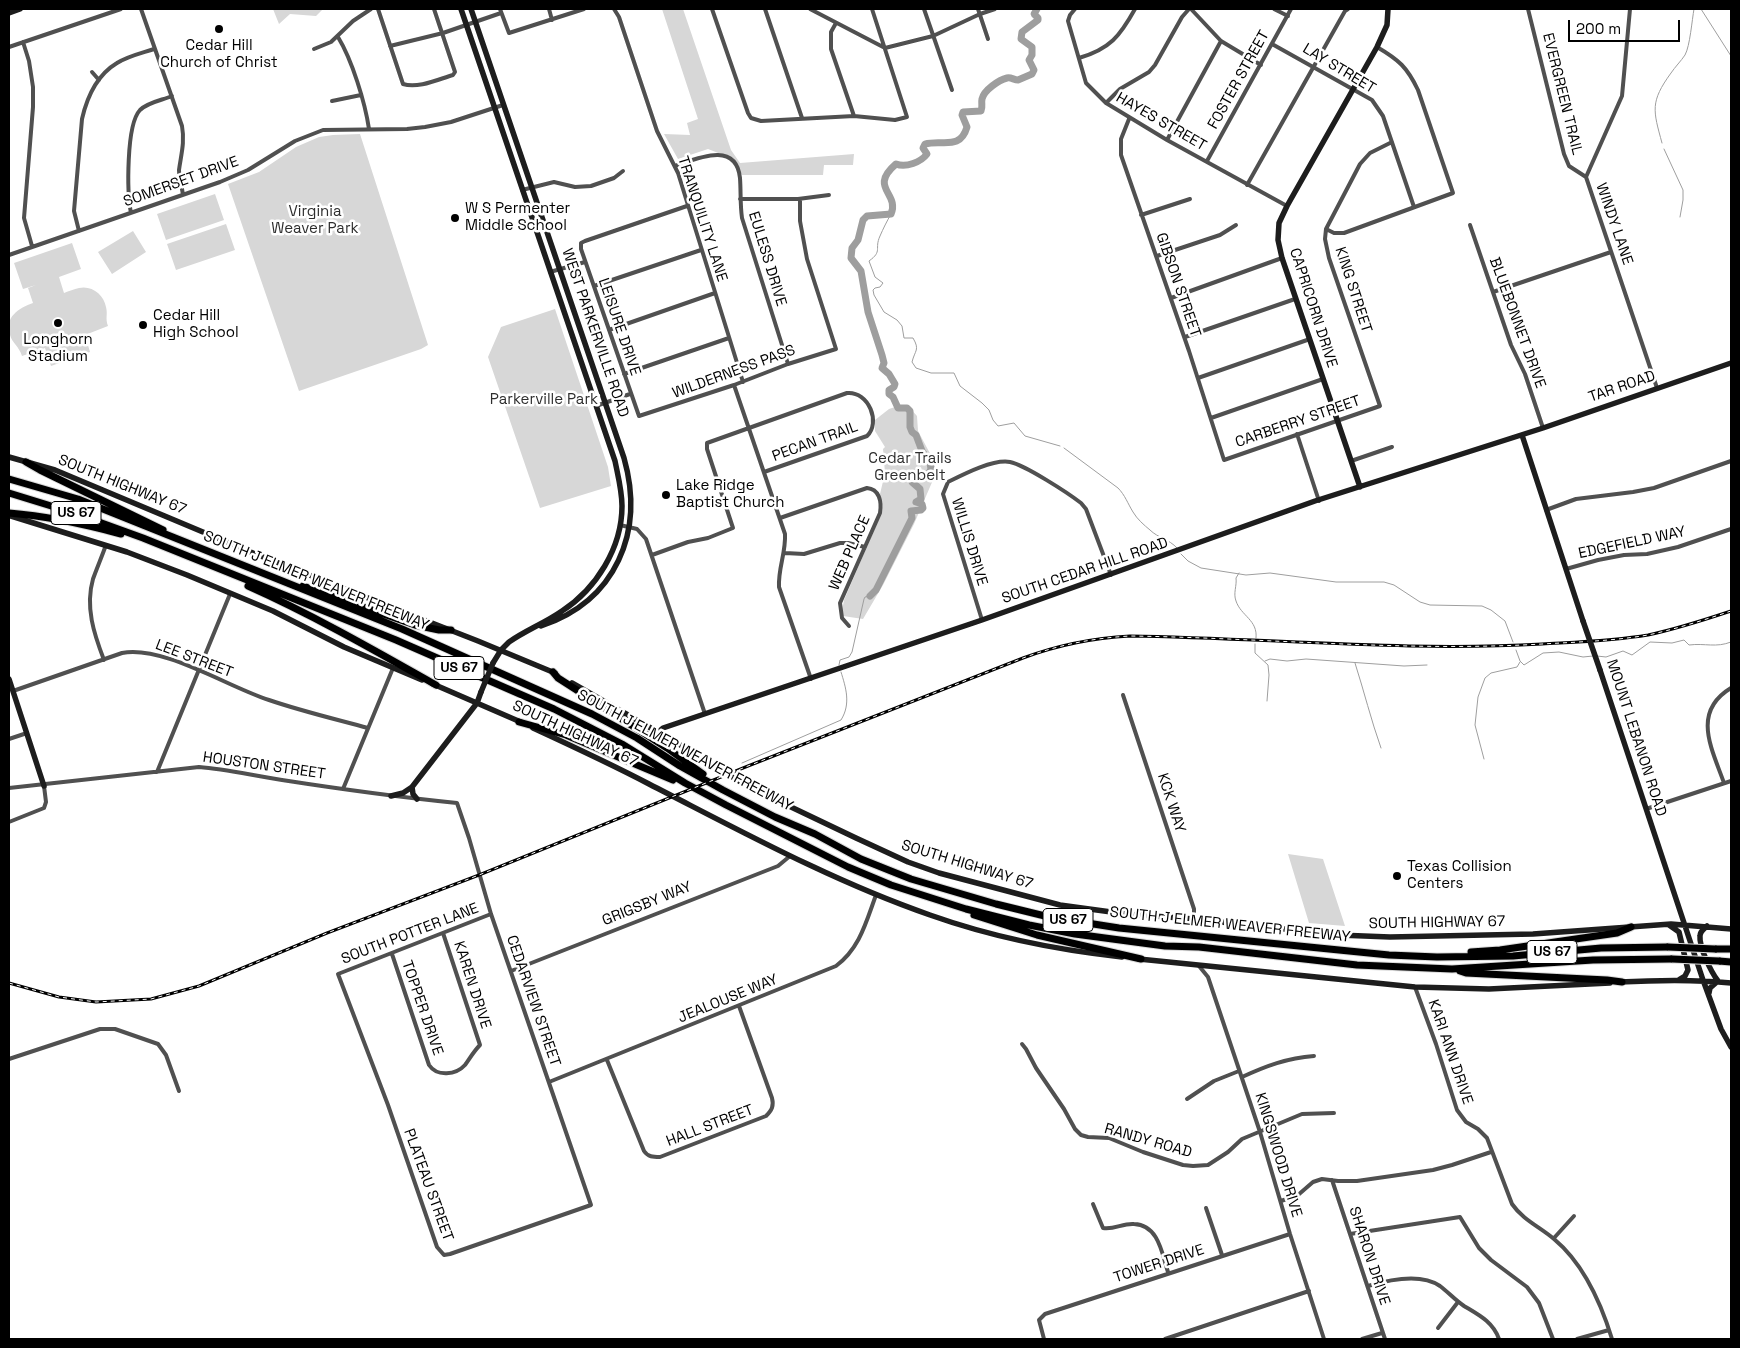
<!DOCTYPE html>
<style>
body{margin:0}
#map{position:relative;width:1740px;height:1348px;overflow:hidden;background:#fff;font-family:"Space Grotesk",sans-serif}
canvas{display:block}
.frame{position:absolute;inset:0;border:10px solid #000;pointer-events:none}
.scale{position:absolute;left:1568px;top:20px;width:112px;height:22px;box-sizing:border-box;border:2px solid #000;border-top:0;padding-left:6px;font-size:15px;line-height:18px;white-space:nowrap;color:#000;-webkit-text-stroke:4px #fff;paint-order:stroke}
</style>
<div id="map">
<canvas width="1740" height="1348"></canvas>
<div class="frame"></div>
<div class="scale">200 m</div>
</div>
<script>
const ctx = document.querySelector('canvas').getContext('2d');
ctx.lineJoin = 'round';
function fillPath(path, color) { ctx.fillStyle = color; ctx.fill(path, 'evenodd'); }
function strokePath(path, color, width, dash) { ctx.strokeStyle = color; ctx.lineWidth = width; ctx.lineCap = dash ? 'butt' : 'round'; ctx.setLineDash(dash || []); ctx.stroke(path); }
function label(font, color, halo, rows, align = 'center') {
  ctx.font = font + ' "Space Grotesk",sans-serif'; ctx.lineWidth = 5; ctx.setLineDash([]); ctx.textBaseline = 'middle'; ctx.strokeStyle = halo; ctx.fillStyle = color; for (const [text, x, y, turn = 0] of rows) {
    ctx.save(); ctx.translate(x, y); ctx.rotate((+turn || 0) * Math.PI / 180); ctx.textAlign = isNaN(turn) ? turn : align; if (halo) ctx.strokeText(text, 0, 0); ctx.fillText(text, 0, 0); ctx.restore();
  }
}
const green = new Path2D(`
 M273,9H323L316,16L290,14L279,24Z
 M662,9H683L731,150L740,163L854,154L853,165H824L823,175H742L726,156L708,149L678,159L664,134L690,135L687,123L698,119Z
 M360,134L428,345L421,349L299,391L228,184L259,172L296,147L319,137L333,135Z
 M215,194L224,220L166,240L157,214Z
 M226,224L235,250L176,270L167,244Z
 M133,231L146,252L112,274L98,252Z
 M72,243L81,269L59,277L64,293C69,291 74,289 79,288C92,285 104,295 106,307C108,315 105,318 108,326L85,335L90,352L51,366L45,348L22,356C19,346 12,343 10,335C4,317 19,308 33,303L28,288L36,285L23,289L14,263Z
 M555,309L608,467L611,486L540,508L488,357L501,327Z
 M901,405L909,407L917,416L918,431L934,461L936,473L914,524L883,585L863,619L843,616L842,611L844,600L882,512L883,505L880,494L885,473L883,449L885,447L875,431V420L889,409Z
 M1288,854L1323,859L1345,926L1309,923Z`);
const stream = new Path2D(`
 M1701,9L1731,56
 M1662,143C1653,110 1650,102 1671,73C1675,67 1681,61 1685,55C1690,46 1692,20 1694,9
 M1664,149L1683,190V200L1680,217
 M891,214C887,221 883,229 880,236C874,249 883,251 869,261L875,277L883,283L880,287L875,288L873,290L874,295L884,312L897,320L902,326L904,338H913C920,350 915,350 912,362L916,368L931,373H954L960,386L982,403L989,410L993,420L998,426L1014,423L1025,436L1060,446
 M1064,448L1118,488C1125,495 1128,504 1133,512C1137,519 1144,525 1150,530C1158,538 1169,539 1177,548
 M1181,554L1188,561L1201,568L1246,575L1270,573L1336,582H1384L1394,585L1420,602L1430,605L1482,606L1491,610L1505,621L1513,642
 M1239,573L1236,578C1237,586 1233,593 1236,601C1241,616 1258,620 1256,638
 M1255,644V653L1268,665L1269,675L1267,701
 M1516,650L1520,661L1524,665L1543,653L1559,652L1583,657L1593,656
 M1597,656L1606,657L1623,651L1632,655L1650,642L1672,643L1684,640L1689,645C1705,643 1716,648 1731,642
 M1265,661L1270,659L1287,661L1306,659L1404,666L1427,665
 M1355,663C1364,691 1371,720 1381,748
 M839,665L840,660L849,657L852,652L864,599L865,597L870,596
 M1484,759L1475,725L1478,697L1485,678L1491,673L1517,667L1520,662
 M742,763L841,720C851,704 846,688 841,672`);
const river = new Path2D(`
 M870,596L876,590L912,518L911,511L921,510L923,508L922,504L916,502L921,499L920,489L912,482L911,478L913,476L926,475L929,473L931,469L930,463L922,451L916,435L912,432L910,427V411L907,408H898L893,397L889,394V390L894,387L895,384L889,374L882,368L884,363L882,355L868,312L861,271L851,258L852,248L858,240L863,220L867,216L891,214C900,193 868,188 896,164C906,168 921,162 927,154L923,148L925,144C942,139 960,151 967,127L962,115L963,112L981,111C983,106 981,104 982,99C984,90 999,80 1007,78C1011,77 1014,80 1018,80L1032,74L1034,70L1029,60L1032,55V47L1021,39L1022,32L1038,20V18L1034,14L1037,9`);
const street = new Path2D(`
 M141,9L182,126C185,142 181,155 179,170C179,178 182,187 183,195
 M378,9L403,84C418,89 439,79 453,75L455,72L434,9
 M500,9L509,33L584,9
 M549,9L552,20
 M614,9L619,17L657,131L678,173L743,382
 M712,9L748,113L751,118L761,121L854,116L895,120L907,117L872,9
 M765,9L802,118
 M810,9L885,48L933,36L980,14L995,9
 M924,9L952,90
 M978,9L988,39
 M1075,9L1070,15L1068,21L1086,83L1106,103L1167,140L1287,206
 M1191,9L1221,41L1261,65
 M1274,9L1288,16
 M1528,9L1564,154L1569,166L1586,177
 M1630,9L1622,96L1586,177L1657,388
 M836,23L831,32V49L854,116
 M338,37C352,60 365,102 369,129
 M23,42L29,61L33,87V107L24,218L32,246
 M1272,44L1372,100L1383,116L1414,207
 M390,46L443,33L501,13
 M9,47L121,9
 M314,49L331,42L353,21L371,9
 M1079,58C1110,49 1120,36 1135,9
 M92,72L99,80
 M332,101L361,95
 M1106,103L1120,89L1149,72L1155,65L1182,17L1189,9
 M1129,119L1121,139V155L1189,351L1224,460L1380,406L1329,258L1325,239L1326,229L1360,164L1370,153L1392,142
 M1167,140L1221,41
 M1207,161L1291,9
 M675,166C696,159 736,140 740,178C741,192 740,204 742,218L788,364
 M1247,185L1345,11L1348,9
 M522,190L554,182L575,187L591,186L614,178L623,171
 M740,199H798L829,195
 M687,206L585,241L581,243V249L639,416L734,385L788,364L836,349L807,259L800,221V199
 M131,213C127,193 126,125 140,110C148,102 163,100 172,96
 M1141,215L1190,199
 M1470,225L1511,345L1525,374L1543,428
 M1326,229L1334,233H1344L1453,193L1418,90C1407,67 1399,60 1377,47
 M79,231L74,211L82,119C87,97 97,75 117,63C128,56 142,53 154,49
 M9,255L220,182L248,170L295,141L323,130L407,129L425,127L451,122L503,105
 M1157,256L1220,235L1236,225
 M550,272L585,262
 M594,286L701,250
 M1493,292L1611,252
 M1171,298L1282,258
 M609,330L715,293
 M1185,337L1295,299
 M624,374L729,338
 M1198,378L1310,339
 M734,385L785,534C786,553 778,568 779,587L811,679
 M596,406L630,394
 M1211,418L1323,379
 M1297,434L1319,501
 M1351,461L1392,447
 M1546,510L1576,499L1633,492L1654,488L1731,461
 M780,518L867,488C879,489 882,501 880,513L840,603L842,618L849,626
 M620,525L637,529L646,539L705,714
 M785,553L804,554L840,543H848L865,547
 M652,555L688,542L708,538L733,528L707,449V443L847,393C869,391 881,423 867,436L764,472
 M1566,569L1598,560L1624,555L1647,554L1678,547L1731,529
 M982,620L943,494L948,482C964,474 993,459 1010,462C1025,465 1068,493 1081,503L1086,509L1111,575
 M104,660C94,634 85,607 93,579C97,568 102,556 106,545
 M13,691L122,653C163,645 228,687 269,700C301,711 335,719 368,728
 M1123,695L1194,909V919
 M9,739L27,733
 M157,772L230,594
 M1724,783C1712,749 1691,712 1731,688
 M9,788L199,767C227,769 254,776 282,780C340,789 398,797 457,803L469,838L491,914L591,1205L450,1254L444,1255L437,1247L388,1105L338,974L491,914
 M343,789L393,668
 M1646,809L1731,781
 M9,822L44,808L46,802L44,786
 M392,954L429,1065C437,1077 456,1075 465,1065C470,1058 474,1051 480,1045L443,933
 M1199,966L1208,977L1260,1132L1290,1234L1324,1339
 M511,971L778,866L790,856
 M1415,987L1436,1044L1457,1110L1466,1122L1478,1129L1487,1138L1512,1204C1523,1220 1540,1227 1554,1239C1584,1264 1601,1303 1612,1339
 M1022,1044L1026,1049L1036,1068L1064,1109L1075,1129L1081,1135L1088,1137L1109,1138L1143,1152L1183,1165L1193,1166L1208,1165L1228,1152L1242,1139L1302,1114L1334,1113
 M9,1059L100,1029H115L158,1044L166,1055L179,1091
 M607,1060L644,1151C648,1157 653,1157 660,1157L766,1116C772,1110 774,1106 772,1098L739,1006
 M1242,1077C1266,1066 1287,1058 1314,1056
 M549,1082L836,966C860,948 866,922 876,895
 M1187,1099L1214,1081L1239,1071
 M1332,1180L1385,1339
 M1281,1201L1298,1195L1313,1182L1322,1179L1338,1181H1357L1433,1170L1452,1165L1491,1152
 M1093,1204L1103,1228C1114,1230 1123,1223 1134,1224C1159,1225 1162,1254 1168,1272
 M1206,1208L1222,1255
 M1350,1234L1460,1217L1479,1248L1491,1260L1527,1287L1539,1303L1553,1339
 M1554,1238L1574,1216
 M1368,1286C1388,1280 1421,1273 1440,1286C1448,1292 1455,1300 1464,1306C1479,1315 1493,1322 1499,1339
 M1438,1328L1458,1302
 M1044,1339L1039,1320L1045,1314L1290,1234
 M1165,1339L1309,1291
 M1362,1339L1382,1333
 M1577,1339L1609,1330`);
const secondary = new Path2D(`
 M461,9L615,461C618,476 622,491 622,506C622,548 596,589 562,611C545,623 526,630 509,642L501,650L493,663
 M471,9L624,458C645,532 616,601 541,626
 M9,13L20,9
 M1522,435L1583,621
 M9,457L55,470L253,553L478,641L555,673
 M1360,487L1282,258L1278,240L1279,223L1287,206L1377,47L1387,25L1388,9
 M11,516L127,552L187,575L273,611L344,647L422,680
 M1600,670L1703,980L1721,1029L1731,1047
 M9,679L44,786
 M572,683L677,743L747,786L856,838L908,862L939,873L1060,905L1126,914L1194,919L1338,935L1390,937L1533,934L1671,924L1731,929
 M433,684L523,723
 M533,728C572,746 611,764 649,784C741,831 832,881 930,915C992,937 1057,950 1122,957
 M657,733L663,728L982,620L1315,501L1543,428L1731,363
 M412,787L413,794L417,799
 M391,796L403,793L412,787L477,703L481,692
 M1669,925L1679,932L1688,970L1685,976L1680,979
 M1707,926C1704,929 1700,931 1700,936C1699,947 1711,972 1718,981L1710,988L1709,993
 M1139,959L1415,987L1489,989L1610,983
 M1619,982C1657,980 1694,979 1731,983`);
const highway = new Path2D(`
 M26,462L40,470L163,530
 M9,479L78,499L402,629L592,714L637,738L680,766L723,790L775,817L815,834L861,859L911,879L996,904L1049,917L1119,928L1389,955L1437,957L1513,956L1601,948L1668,947
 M9,493L74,513L143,538L396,640L554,709L622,744L685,783L726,805L848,867L891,885L966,909L1029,925L1075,934L1165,946L1199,947L1357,965L1452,969L1593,960L1672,959
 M9,513C47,516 84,524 121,534
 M248,586C313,615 374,650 436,685
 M303,586L415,625L439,630H451
 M553,672L558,678L667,748L703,774
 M519,722L566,735L673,780
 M974,915L1037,935L1141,959
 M1715,949H1731
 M1471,952L1500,950L1617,933L1631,927
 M1719,961L1731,962
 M1460,971L1466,973L1607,980L1622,982`);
const rail = new Path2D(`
 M9,983L59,997L96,1002L151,999L199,986L327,933L479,875L748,766L1023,658C1058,645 1093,638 1130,636C1268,638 1405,652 1542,644C1577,642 1613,641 1648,635C1676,629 1704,620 1731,611`);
const secondaryBridge = new Path2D(`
 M1583,621L1600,670
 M481,692L493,663`);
const highwayBridge = new Path2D(`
 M1668,947L1715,949
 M1672,959L1719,961`);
const markers = [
 [219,29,5,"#000"],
 [455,218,5,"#000"],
 [58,323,5,"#000"],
 [143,325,5,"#000"],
 [666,495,5,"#000"],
 [1397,876,5,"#000"]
];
const shields = [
 [76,513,50],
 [459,668,50],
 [1068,920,50],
 [1552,952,50]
];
const shieldNames = [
 ["US 67",76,513],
 ["US 67",459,668],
 ["US 67",1068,920],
 ["US 67",1552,952]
];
const poiNames = [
 ["Cedar Hill",219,46,"center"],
 ["Church of Christ",219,63,"center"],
 ["W S Permenter",465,209],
 ["Middle School",465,226],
 ["Cedar Hill",153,316],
 ["High School",153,333],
 ["Longhorn",58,340,"center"],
 ["Stadium",58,357,"center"],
 ["Lake Ridge",676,486],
 ["Baptist Church",676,503],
 ["Texas Collision",1407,867],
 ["Centers",1407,884]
];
const streetNames = [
 ["LAY STREET",1339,69,31],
 ["FOSTER STREET",1239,80,-61],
 ["EVERGREEN TRAIL",1562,94,76],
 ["HAYES STREET",1161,122,30],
 ["SOMERSET DRIVE",181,182,-20],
 ["TRANQUILITY LANE",702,219,72],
 ["WINDY LANE",1614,224,71],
 ["EULESS DRIVE",767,259,73],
 ["GIBSON STREET",1178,285,71],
 ["KING STREET",1353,290,72],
 ["CAPRICORN DRIVE",1313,308,72],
 ["BLUEBONNET DRIVE",1517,323,70],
 ["LEISURE DRIVE",619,327,71],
 ["WEST PARKERVILLE ROAD",595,333,71],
 ["WILDERNESS PASS",734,372,-20],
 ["TAR ROAD",1622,387,-19],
 ["CARBERRY STREET",1298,422,-19],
 ["PECAN TRAIL",815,442,-20],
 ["SOUTH HIGHWAY 67",122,485,22],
 ["WILLIS DRIVE",969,542,73],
 ["EDGEFIELD WAY",1632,543,-12],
 ["WEB PLACE",850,553,-66],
 ["SOUTH CEDAR HILL ROAD",1085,571,-19],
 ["SOUTH J ELMER WEAVER FREEWAY",316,581,22],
 ["LEE STREET",194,659,21],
 ["SOUTH HIGHWAY 67",575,734,25],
 ["MOUNT LEBANON ROAD",1636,738,72],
 ["SOUTH J ELMER WEAVER FREEWAY",685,751,28],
 ["HOUSTON STREET",264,766,8],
 ["KCK WAY",1171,803,72],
 ["SOUTH HIGHWAY 67",967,865,17],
 ["GRIGSBY WAY",647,904,-22],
 ["SOUTH HIGHWAY 67",1437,923,-1],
 ["SOUTH J ELMER WEAVER FREEWAY",1230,925,6],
 ["SOUTH POTTER LANE",410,934,-21],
 ["KAREN DRIVE",472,985,72],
 ["JEALOUSE WAY",728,999,-22],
 ["CEDARVIEW STREET",533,1001,71],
 ["TOPPER DRIVE",422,1008,71],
 ["KARI ANN DRIVE",1450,1052,71],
 ["HALL STREET",710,1126,-21],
 ["RANDY ROAD",1148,1141,16],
 ["KINGSWOOD DRIVE",1278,1155,73],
 ["PLATEAU STREET",428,1185,70],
 ["SHARON DRIVE",1369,1256,72],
 ["TOWER DRIVE",1159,1264,-18]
];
const parkNames = [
 ["Virginia",315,212],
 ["Weaver Park",315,229],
 ["Parkerville Park",544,400],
 ["Cedar Trails",910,459],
 ["Greenbelt",910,476]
];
fillPath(green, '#d7d7d7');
strokePath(stream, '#9e9e9e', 1);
strokePath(river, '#9e9e9e', 7);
strokePath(highway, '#dbdbdb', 9);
strokePath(street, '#505050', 4);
strokePath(secondary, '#1d1d1d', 5.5);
strokePath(highway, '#000', 7);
strokePath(rail, '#000', 3);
strokePath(rail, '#fff', 1, [4]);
strokePath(highwayBridge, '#dbdbdb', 9, []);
strokePath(secondaryBridge, '#1d1d1d', 5.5);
strokePath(highwayBridge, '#000', 7);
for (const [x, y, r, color] of markers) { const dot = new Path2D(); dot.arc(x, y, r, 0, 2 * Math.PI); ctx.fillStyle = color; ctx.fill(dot); strokePath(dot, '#fff', 2); }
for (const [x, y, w] of shields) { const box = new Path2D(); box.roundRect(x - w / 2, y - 11.5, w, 23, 4); ctx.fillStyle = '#fff'; ctx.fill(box); strokePath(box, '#000', 1); }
label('bold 14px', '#000', null, shieldNames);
label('15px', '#000', '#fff', poiNames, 'left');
label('15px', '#000', '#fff', streetNames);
label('15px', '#2e2e2e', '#fff', parkNames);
</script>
